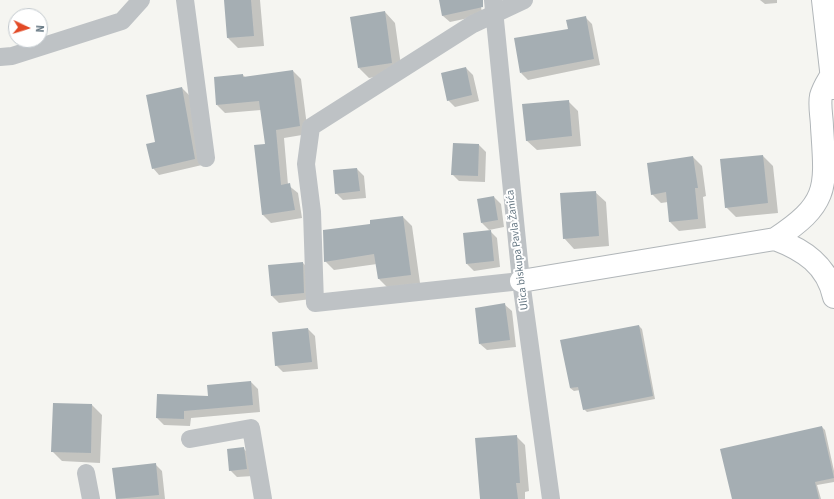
<!DOCTYPE html>
<meta charset="utf-8">
<style>
body{margin:0}
#map{position:relative;width:834px;height:499px;overflow:hidden;background:#f5f5f1;font-family:"Source Sans 3",sans-serif}
canvas{display:block}
.north{position:absolute;left:8px;top:8px;width:40px;height:40px;box-sizing:border-box;background:#fff;border:1px solid #c1c8cd;border-radius:50%;rotate:94deg;font-size:11px;font-weight:700;line-height:16px;text-align:center;color:#647682}
.north::after{content:'';display:block;margin:auto;width:14px;height:18px;background:#e24925;clip-path:polygon(50% 0,100% 100%,50% 72%,0 100%)}
</style>
<div id="map">
<canvas width="834" height="499"></canvas>
<div class="north">N</div>
</div>
<script>
const ctx = document.querySelector('canvas').getContext('2d');
ctx.lineJoin = 'round';
function fillPath(path, color) { ctx.fillStyle = color; ctx.fill(path, 'evenodd'); }
function strokePath(path, color, width, dash) { ctx.strokeStyle = color; ctx.lineWidth = width; ctx.lineCap = dash ? 'butt' : 'round'; ctx.setLineDash(dash || []); ctx.stroke(path); }
function label(font, color, halo, rows, align = 'center') {
  ctx.font = font + ' "Source Sans 3",sans-serif'; ctx.lineWidth = 4; ctx.setLineDash([]); ctx.textBaseline = 'middle'; ctx.strokeStyle = halo; ctx.fillStyle = color; for (const [text, x, y, turn = 0] of rows) {
    ctx.save(); ctx.translate(x, y); ctx.rotate((+turn || 0) * Math.PI / 180); ctx.textAlign = isNaN(turn) ? turn : align; if (halo) ctx.strokeText(text, 0, 0); ctx.fillText(text, 0, 0); ctx.restore();
  }
}
const shadow = new Path2D(`
 M225,0H260L264,46L238,48L228,38Z
 M440,0H479L483,15L450,22L443,16Z
 M760,0H777V3L765,4Z
 M385,12L395,23L402,73L369,78L359,68Z
 M585,17L592,24L600,65L528,80L521,73Z
 M466,68L473,75L479,101L455,107L448,100Z
 M293,71L301,79L308,134L284,138L288,185L298,193L302,218L271,223L263,215L266,145L261,110L225,113L217,105L243,75L246,78Z
 M182,88L189,95L202,165L159,175L153,168L156,143Z
 M568,101L578,111L581,146L537,150L526,140Z
 M454,144L479,145L486,152L485,182L459,181L452,174Z
 M763,156L773,166L778,213L736,217L726,207Z
 M693,157L702,166L706,196L703,197L706,228L679,231L670,222L668,202L661,203L652,194Z
 M357,169L364,176L366,198L343,200L336,193Z
 M595,192L606,202L609,246L574,249L564,238Z
 M494,197L501,204L504,227L489,230L497,238L500,267L474,271L467,264L490,231L482,223Z
 M403,217L412,226L420,283L388,288L379,279L377,264L334,270L325,261L371,225Z
 M303,263L309,269L311,299L279,303L272,296Z
 M505,305L512,311L516,347L487,350L480,344Z
 M639,326L642,329L655,399L587,412L584,409L580,390L574,391L570,388Z
 M308,329L315,336L318,369L283,372L276,365Z
 M251,382L258,389L260,412L191,418L190,426L164,425L157,418L209,397Z
 M92,405L102,415L100,463L62,461L52,451Z
 M822,427L825,430L834,471V482L817,485L821,499H733Z
 M516,436L525,445L529,491L525,492V499H482Z
 M243,448L250,455L253,476L237,477L230,470Z
 M155,464L162,471L165,499H117L113,469Z`);
const building = new Path2D(`
 M224,0H251L254,36L227,38Z
 M439,0H483V7L442,16Z
 M385,11L392,63L358,68L350,17Z
 M586,16L594,59L520,73L514,38L568,29L566,20Z
 M466,67L472,95L447,101L441,73Z
 M293,70L300,126L276,130L281,185L290,183L295,210L262,215L254,145L265,144L259,101L216,105L214,77L243,74V77Z
 M182,87L195,159L152,169L146,144L155,142L146,95Z
 M569,100L572,136L526,141L522,104Z
 M453,143L479,144L478,176L451,175Z
 M763,155L768,203L725,208L720,159Z
 M693,156L698,188H695L698,219L669,222L666,192L651,195L647,163Z
 M357,168L360,191L335,194L333,170Z
 M596,191L599,236L563,239L560,193Z
 M494,196L498,220L481,223L477,199Z
 M403,216L411,275L378,279L374,254L324,262L323,230L370,224V220Z
 M491,230L494,261L466,264L463,233Z
 M303,262L304,293L271,296L268,265Z
 M505,303L510,340L479,344L475,308Z
 M639,325L653,396L583,410L578,387L570,388L560,340Z
 M308,328L312,362L275,366L272,332Z
 M251,381L253,405L184,411V419L156,418L157,394L208,396L207,385Z
 M53,403L92,404L91,453L51,452Z
 M822,426L834,478L815,482L819,499H732L720,449Z
 M517,435L520,483H516L518,499H480L475,438Z
 M244,447L247,469L229,471L227,449Z
 M156,463L159,495L116,499L112,468Z`);
const minor = new Path2D(`
 M185,0L206,158
 M493,0L521,281L551,499
 M0,57L12,56L122,21L141,0
 M521,281L315,303L312,212L306,164L311,127L473,24L524,0
 M190,439L251,428L263,499
 M86,473L91,499`);
const major = new Path2D(`
 M823,0L833,88
 M775,239C804,250 827,265 834,297
 M521,281L775,239C830,203 826,187 822,127C822,118 819,105 821,96C823,88 828,81 832,74`);
const streetNames = [
 ["Ulica biskupa Pavla Žanića",518,250,-97]
];
fillPath(shadow, '#0003');
fillPath(building, '#a5aeb3');
strokePath(major, '#b1b6b9', 24);
strokePath(minor, '#bec2c5', 18);
strokePath(major, '#fff', 22);
label('11px', '#647682', '#fff', streetNames);
</script>
